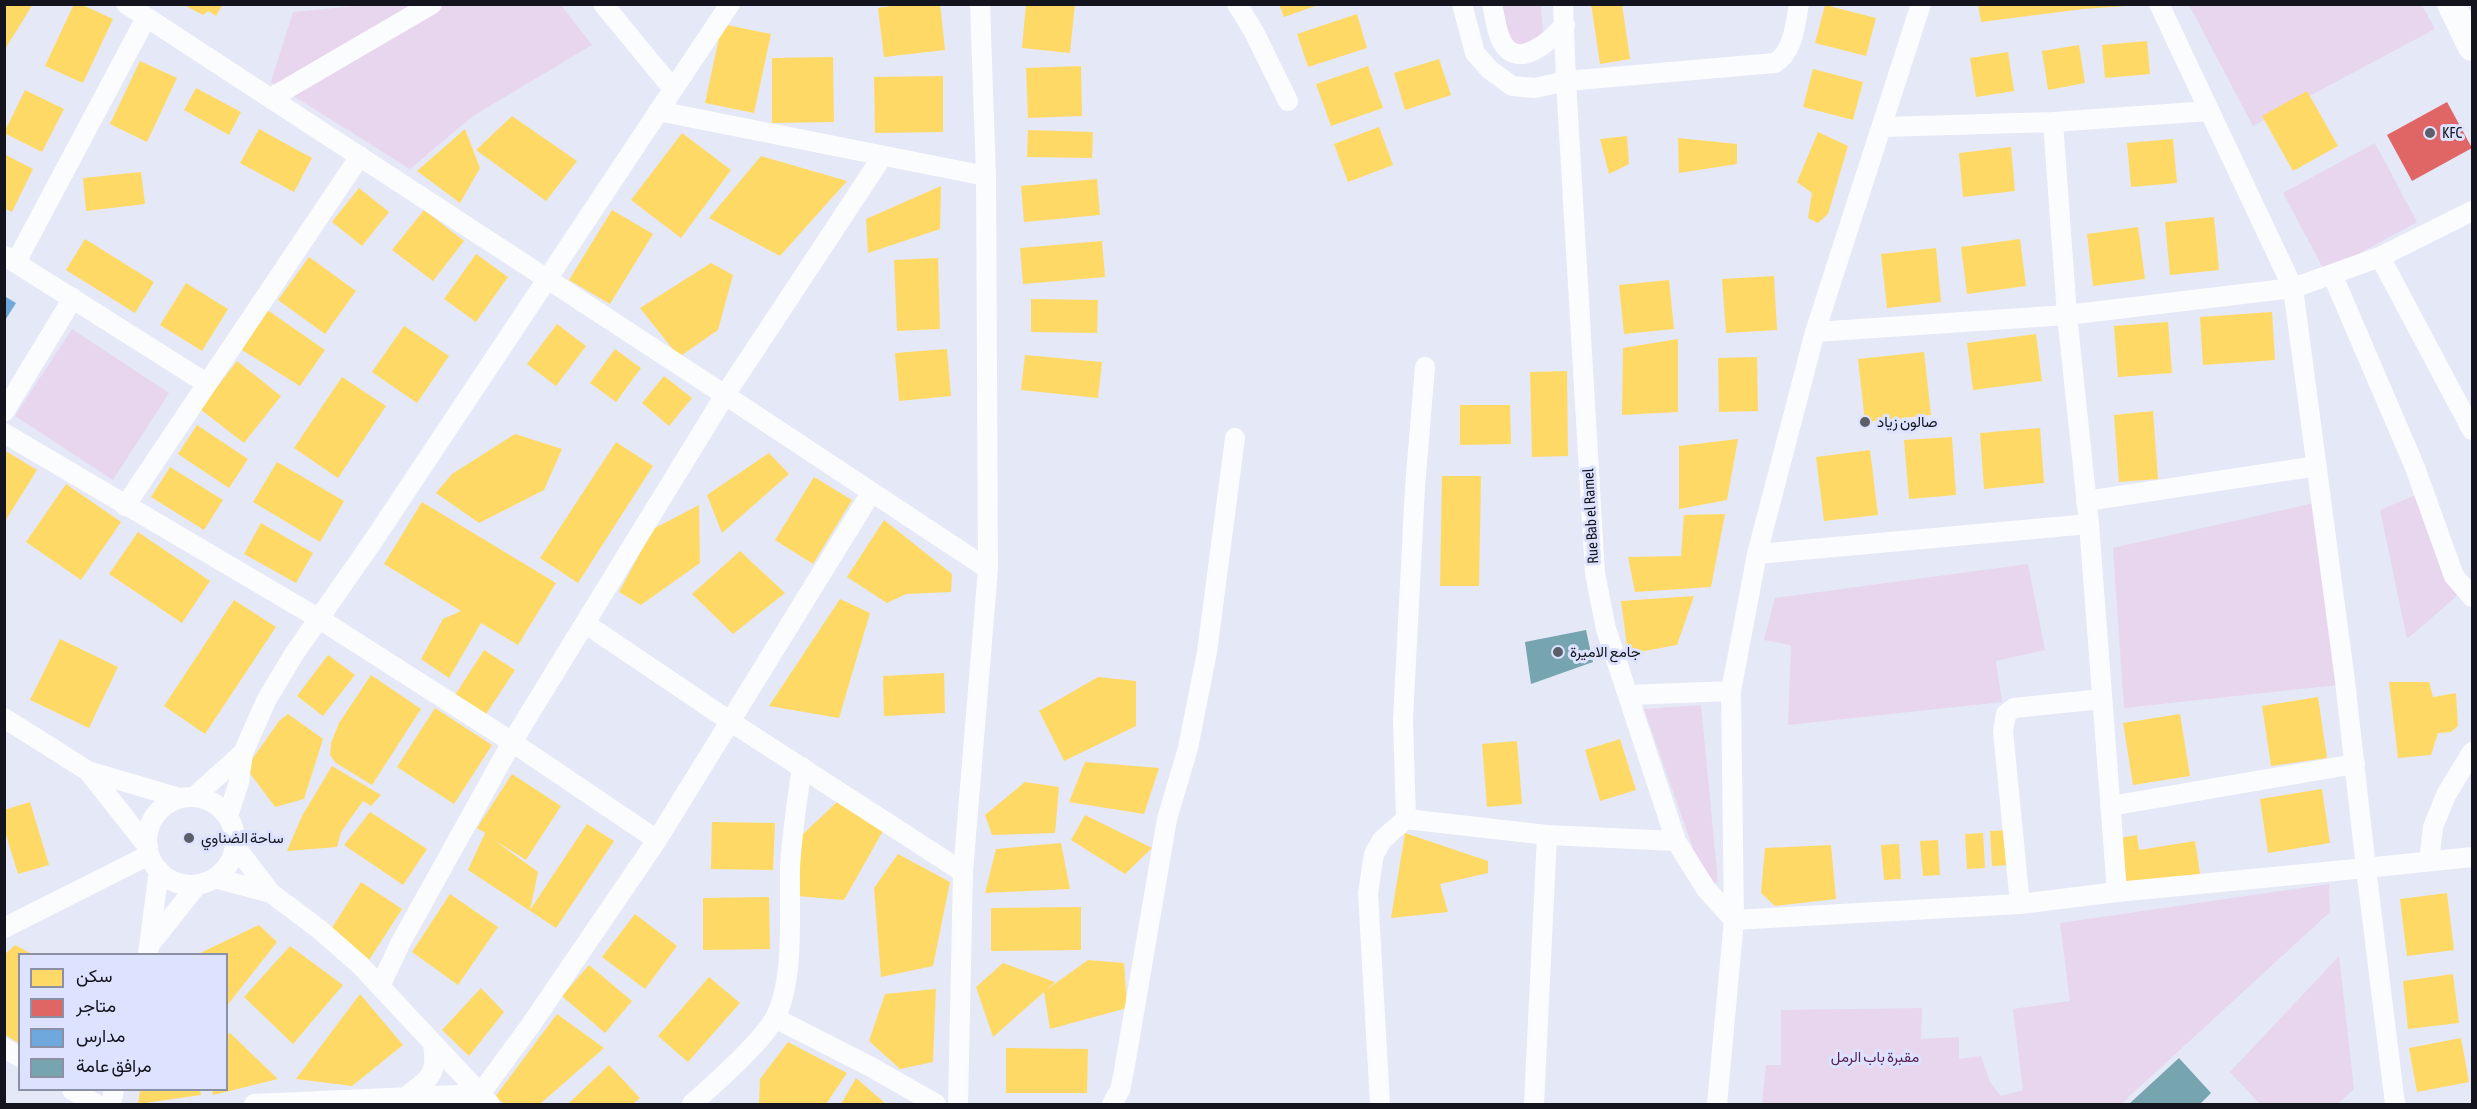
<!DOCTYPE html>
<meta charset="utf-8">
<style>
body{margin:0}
#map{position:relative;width:2477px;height:1109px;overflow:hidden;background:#e5e8f6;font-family:"Asap Condensed",Vazirmatn,sans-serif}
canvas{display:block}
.frame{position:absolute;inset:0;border:6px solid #13141d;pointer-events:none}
.legend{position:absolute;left:18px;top:953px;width:210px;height:138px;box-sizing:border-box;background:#dde3fe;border:2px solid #8c90a4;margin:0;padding:8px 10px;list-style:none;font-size:18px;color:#13141d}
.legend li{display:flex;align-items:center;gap:12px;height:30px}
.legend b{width:30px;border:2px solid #8c90a4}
</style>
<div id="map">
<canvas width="2477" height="1109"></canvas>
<div class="frame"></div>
<ul class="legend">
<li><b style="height:16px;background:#ffd966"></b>سكن</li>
<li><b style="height:16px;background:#e06666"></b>متاجر</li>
<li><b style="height:16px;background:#6fa8dc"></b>مدارس</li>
<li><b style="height:16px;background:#76a5af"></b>مرافق عامة</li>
</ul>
</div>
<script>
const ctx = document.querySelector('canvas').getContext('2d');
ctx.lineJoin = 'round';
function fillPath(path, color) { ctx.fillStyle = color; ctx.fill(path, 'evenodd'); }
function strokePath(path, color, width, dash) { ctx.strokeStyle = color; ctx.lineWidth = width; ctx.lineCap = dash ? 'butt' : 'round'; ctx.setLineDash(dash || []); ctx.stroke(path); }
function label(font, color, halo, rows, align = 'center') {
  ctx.font = font + ' "Asap Condensed",Vazirmatn,sans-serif'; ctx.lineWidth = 6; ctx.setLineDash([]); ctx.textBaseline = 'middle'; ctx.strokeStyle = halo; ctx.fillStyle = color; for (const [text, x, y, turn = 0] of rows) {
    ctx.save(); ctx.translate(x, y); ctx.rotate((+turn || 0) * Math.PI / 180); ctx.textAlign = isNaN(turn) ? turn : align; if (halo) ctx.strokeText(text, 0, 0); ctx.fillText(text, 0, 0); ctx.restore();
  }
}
const green = new Path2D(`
 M376,4L561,5L592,45L473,116L410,169L271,82L293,12Z
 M1499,5H1541L1543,35C1532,44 1522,48 1509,40Z
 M2189,5H2422L2435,29L2253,126Z
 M2375,143L2417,222L2325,272L2283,193Z
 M72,329L169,393L113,480L15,416Z
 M2418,494L2457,596L2407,639L2380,510Z
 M2324,501L2347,684L2124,708L2113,548Z
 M2028,564L2045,650L1996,661L2002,702L1788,725L1791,645L1764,640L1775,598Z
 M1701,705L1718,882L1706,885L1644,709Z
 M2329,884L2330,912L2121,1104H1762L1766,1065H1781V1010L1922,1008L1921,1039L1959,1037V1059L1981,1056L1990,1082L2001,1096L2023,1090L2013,1009L2070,1001L2060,923Z
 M2339,956L2354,1089L2337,1104H2260L2230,1072Z`);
const homes = new Path2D(`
 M4,4H33L4,51Z
 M74,4H80L113,19L83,83L45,66Z
 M182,4H223L216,16L208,11L203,15Z
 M904,4H940L945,50L884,57L878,8Z
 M1026,4H1075L1070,53L1022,48Z
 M1279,4H1317L1318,5L1284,17Z
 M1591,4H1622L1630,59L1600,64Z
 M1978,4H2125V6L2083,9L1981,22Z
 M1825,5L1876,18L1866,56L1815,43Z
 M1357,14L1367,48L1308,67L1297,34Z
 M722,24L771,34L754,113L705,103Z
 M2147,41L2150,74L2105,78L2102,45Z
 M2079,45L2085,83L2048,90L2042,51Z
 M2008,52L2014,91L1976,97L1970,58Z
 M833,57L834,122L772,123V58Z
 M1439,59L1451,95L1405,110L1394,73Z
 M140,61L177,78L147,142L110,124Z
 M1081,66L1082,116L1028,118L1026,68Z
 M1368,66L1383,108L1331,126L1316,84Z
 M1813,69L1863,82L1853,120L1803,107Z
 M943,76V132L875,133L874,77Z
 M196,88L241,112L229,135L184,110Z
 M25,90L64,109L42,152L4,133Z
 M2307,91L2338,146L2293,171L2262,116Z
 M512,116L577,161L546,201L476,150Z
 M1379,127L1393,165L1348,182L1334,144Z
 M259,129L312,158L294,192L240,163Z
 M465,129L480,168L460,203L417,171Z
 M1028,130L1093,132L1092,158L1027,157Z
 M1818,132L1848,146L1828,214L1818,223L1808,218L1812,193L1797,182Z
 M682,133L731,170L681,238L631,200Z
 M1627,136L1629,164L1609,174L1600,139Z
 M1678,138L1737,144V164L1679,173Z
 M2173,139L2177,183L2131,187L2127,143Z
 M2011,147L2015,191L1963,197L1959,153Z
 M4,154L33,169L12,212L4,208Z
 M761,156L847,181L780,256L709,218Z
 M141,172L145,204L86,211L83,178Z
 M1097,179L1100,215L1024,222L1021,186Z
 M941,186L940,229L868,253L866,219Z
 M359,188L389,212L362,246L332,222Z
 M424,210L464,241L433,281L392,250Z
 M612,210L653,234L610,304L569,280Z
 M2214,217L2219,270L2170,275L2165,222Z
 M2138,227L2145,279L2093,286L2087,234Z
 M85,239L154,282L135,313L66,270Z
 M2020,239L2026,286L1967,294L1961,247Z
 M1102,241L1105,277L1023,284L1020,248Z
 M1936,248L1941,302L1887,308L1881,254Z
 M476,254L508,277L476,322L444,299Z
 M309,257L356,291L325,334L278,300Z
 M938,258L940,329L897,331L894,260Z
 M711,263L733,275L718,330L679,357L640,308Z
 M1774,276L1777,330L1726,333L1722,279Z
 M1669,280L1674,329L1624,334L1619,285Z
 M186,283L228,309L202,351L160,325Z
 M1031,299L1098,300L1097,333L1031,332Z
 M266,309L325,350L300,386L242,350Z
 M2272,312L2275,360L2203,365L2200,317Z
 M2168,322L2172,373L2118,377L2114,326Z
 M557,324L586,346L556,386L527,364Z
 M404,326L449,356L417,403L372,372Z
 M2036,334L2042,381L1973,390L1967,343Z
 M1678,339V412L1622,415L1623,348Z
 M615,349L641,368L616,402L590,383Z
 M947,349L951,396L899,401L895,353Z
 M1924,352L1931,415L1865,422L1858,359Z
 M1025,355L1102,362L1098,398L1021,390Z
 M1757,357L1758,411L1719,412L1718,358Z
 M237,361L281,396L244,443L200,409Z
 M1567,371L1568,456L1532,457L1530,372Z
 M664,376L692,398L669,426L642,403Z
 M342,377L386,406L338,478L294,448Z
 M1460,405H1510L1511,444L1460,445Z
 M2153,411L2158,479L2119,482L2114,415Z
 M197,425L248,459L229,488L178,454Z
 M2040,428L2044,483L1984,489L1980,433Z
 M515,434L562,449L544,490L479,523L436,493L452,474Z
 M1952,437L1956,495L1909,499L1904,440Z
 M1738,439L1727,500L1679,509V446Z
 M616,442L653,466L578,583L540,558Z
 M4,450L37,470L4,523Z
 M1870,450L1878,515L1824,521L1816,457Z
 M769,453L789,474L722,533L707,495Z
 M277,462L344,501L320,542L253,502Z
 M170,467L223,500L204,530L151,497Z
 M1442,476H1481L1479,586H1440Z
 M814,477L852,500L813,564L775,540Z
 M66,484L121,522L81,580L26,542Z
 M422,502L556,583L518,645L481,623L449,678L421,659L443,619L461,611L384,564Z
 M699,505L700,563L641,605L619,592L653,529Z
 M1725,514L1711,587L1635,592L1628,557L1681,556L1684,515Z
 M884,520L952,574L951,592L906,594L887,603L847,577Z
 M261,523L313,553L296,583L244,554Z
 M138,532L210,581L182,623L109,574Z
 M740,551L785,593L733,634L692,594Z
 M1694,596L1677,645L1628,654L1621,601Z
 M840,599L870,613L839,718L769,706Z
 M234,600L276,627L205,734L164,706Z
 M60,639L118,667L89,728L30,700Z
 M484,650L515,670L486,714L455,695Z
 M328,655L355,675L323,716L297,696Z
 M944,673L945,713L884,716L883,676Z
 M371,675L421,709L372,785L336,763L330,755L331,743L339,723Z
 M1098,677L1136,681V726L1064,761L1039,711Z
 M2389,682H2429L2433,697L2456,693L2458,726L2451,732L2438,733L2431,755L2398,758Z
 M2318,697L2327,758L2271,766L2262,706Z
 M435,708L492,745L454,804L397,767Z
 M288,714L323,739L304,799L275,807L246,768L279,721Z
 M2180,714L2190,776L2133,785L2123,723Z
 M1620,739L1636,790L1600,801L1585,750Z
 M1517,741L1522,804L1487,807L1482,744Z
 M1085,762L1159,768L1144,814L1069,802Z
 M332,766L381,795L371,806L363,801L341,832L337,847L287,851L302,816Z
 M512,774L561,806L526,860L494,840L538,872L530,910L587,824L614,841L556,928L468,870L485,833L477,828Z
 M1025,782L1059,787L1055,833L992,835L985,815Z
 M2322,789L2330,843L2268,853L2260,799Z
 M839,800L884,829L844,900L797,896L802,835Z
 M30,802L49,865L18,874L4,828V810Z
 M370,812L427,849L403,885L344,845Z
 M1085,815L1152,848L1125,874L1071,840Z
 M712,822L775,823L773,870L711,869Z
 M2008,830L2010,865L1992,866L1990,831Z
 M1405,833L1488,861V873L1440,884L1448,912L1391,918Z
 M1983,833L1985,868L1967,869L1965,834Z
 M2137,835L2139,850L2195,841L2200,874L2127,885L2120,838Z
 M1938,840L1940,875L1923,876L1920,841Z
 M1061,843L1070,889L985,893L996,849Z
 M1899,844L1901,879L1884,880L1881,845Z
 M1831,845L1836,899L1775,906L1761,893L1765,848Z
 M898,854L950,882L933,966L881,977L874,888Z
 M361,882L402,909L369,960L330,931Z
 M2447,893L2454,950L2407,956L2400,899Z
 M450,894L498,927L458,985L412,952Z
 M769,897L770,949L703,950V898Z
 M1081,907V950L991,951V908Z
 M635,914L677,946L645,989L602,957Z
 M259,925L277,942L226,1007V954H198Z
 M15,945L32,954H20V1044L4,1034V955Z
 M290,946L343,985L293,1044L244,997Z
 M1088,960L1124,963L1127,1008L1050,1029L1044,992L993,1037L976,987L1003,963L1055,982L1046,990Z
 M589,965L632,1001L605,1033L562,996Z
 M2453,974L2459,1023L2408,1029L2403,981Z
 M709,977L740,1003L688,1062L658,1036Z
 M481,988L504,1012L469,1056L442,1030Z
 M936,989L933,1062L900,1069L869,1041L885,994Z
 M360,994L403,1045L352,1086L296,1079Z
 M557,1014L604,1048L540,1104H505L495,1097Z
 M230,1033L278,1079L213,1095L212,1090H226V1035Z
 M2461,1038L2469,1082L2417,1092L2409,1048Z
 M788,1042L847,1073L826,1104H759L760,1079Z
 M1006,1048L1088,1049L1087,1093H1006Z
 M609,1065L640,1098L633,1104H568Z
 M856,1078L886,1104H841Z
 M140,1090H200L201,1095L138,1104Z`);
const shops = new Path2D(`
 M2447,102L2472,148L2412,181L2387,135Z`);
const schools = new Path2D(`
 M4,296L16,303L4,322Z`);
const public = new Path2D(`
 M1586,630L1593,662L1531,684L1525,642Z
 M2179,1058L2211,1093L2201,1103L2202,1104H2129Z`);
const minor = new Path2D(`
 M126,4L725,395L988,569
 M603,4L673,89
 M1237,4L1254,32L1288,101
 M1462,4L1475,53L1490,70L1512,86L1535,88L1566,81L1775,63C1794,51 1795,25 1799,4
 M1492,4C1495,16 1496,31 1502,42C1518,72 1552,39 1565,25
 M1563,4L1566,81L1595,573L1606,629L1676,841L1706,889L1734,920L1717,1104
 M1921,4L1815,332L1757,554L1731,691L1734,920L2020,904L2117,892L2366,868L2395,1104
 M2159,4L2293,288L2345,681L2366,868L2472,857
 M271,98L432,4
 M658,111L986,176
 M2053,122L2067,315L2089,524L2117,892
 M1883,127L2053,122L2209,111
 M5,256L206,383
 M2380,257L2472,430
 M16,262L146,18
 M2332,274L2414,465L2454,576L2472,597
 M1815,332L2067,315L2293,288L2380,257L2472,211
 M4,412L73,298
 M4,433L318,618L512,742L657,840
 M2086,501L2317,466
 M125,506L360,156
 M1757,554L2089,524
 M586,624L731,722L963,872
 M1628,695L1731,691
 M4,718L88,771L180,798
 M88,771L148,847
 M194,797L243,753
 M147 841a44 44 0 1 1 88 0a44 44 0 1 1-88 0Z
 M2110,806L2355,764
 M228,816L239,782L243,753L266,701L294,654L371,544L730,4
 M1406,819L1403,720L1415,487L1425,367
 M2429,861L2433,827L2446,795L2472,752
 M215,878L271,893L235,846
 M271,893L319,929L360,965L490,1104
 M2020,904L2003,731L2006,714L2014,708L2102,699
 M4,928L149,855
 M151,943L198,884
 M148,954L159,870
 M380,986L401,942L512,742L725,395L882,157
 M775,1018L871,1067L936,1104
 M4,1048L20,1057
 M72,1090L96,1104
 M480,1094L530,1026L657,840L871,493
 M407,1096C429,1079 438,1075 433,1045
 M111,1104L114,1090
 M254,1104L480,1094
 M692,1104C715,1083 761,1043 775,1018C795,980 789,910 790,867C792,834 797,800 802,767
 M958,1104L963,872L988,569L986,176L980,4
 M1112,1104L1120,1090L1124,1071L1167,819L1188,748L1207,652L1235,438
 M1380,1104L1368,893L1374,854L1382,840L1406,819L1547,835
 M1534,1104L1547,835L1676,841`);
const highway = new Path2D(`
 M2451,4L2472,47`);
const markers = [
 [2430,133,6,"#5c5e69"],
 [1865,422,6,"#5c5e69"],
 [1558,652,6,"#5c5e69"],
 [189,838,6,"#5c5e69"]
];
const poiNames = [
 ["KFC",2442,133],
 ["صالون زياد",1877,422],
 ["جامع الاميرة",1570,652],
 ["ساحة الضناوي",201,838]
];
const streetNames = [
 ["Rue Bab el Ramel",1591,516,-93]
];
const parkNames = [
 ["مقبرة باب الرمل",1875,1057]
];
fillPath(green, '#e8d6ee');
fillPath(homes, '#ffd966');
fillPath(shops, '#e06666');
fillPath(schools, '#6fa8dc');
fillPath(public, '#76a5af');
strokePath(minor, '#fbfcfe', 20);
strokePath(highway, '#fbfcfe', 28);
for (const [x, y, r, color] of markers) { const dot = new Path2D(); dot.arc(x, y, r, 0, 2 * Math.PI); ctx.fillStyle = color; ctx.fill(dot); strokePath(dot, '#dde3fe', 2); }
label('15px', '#13141d', '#dde3fe', poiNames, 'left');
label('15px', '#13141d', '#dde3fe', streetNames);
label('15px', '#581d55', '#dde3fe', parkNames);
</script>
